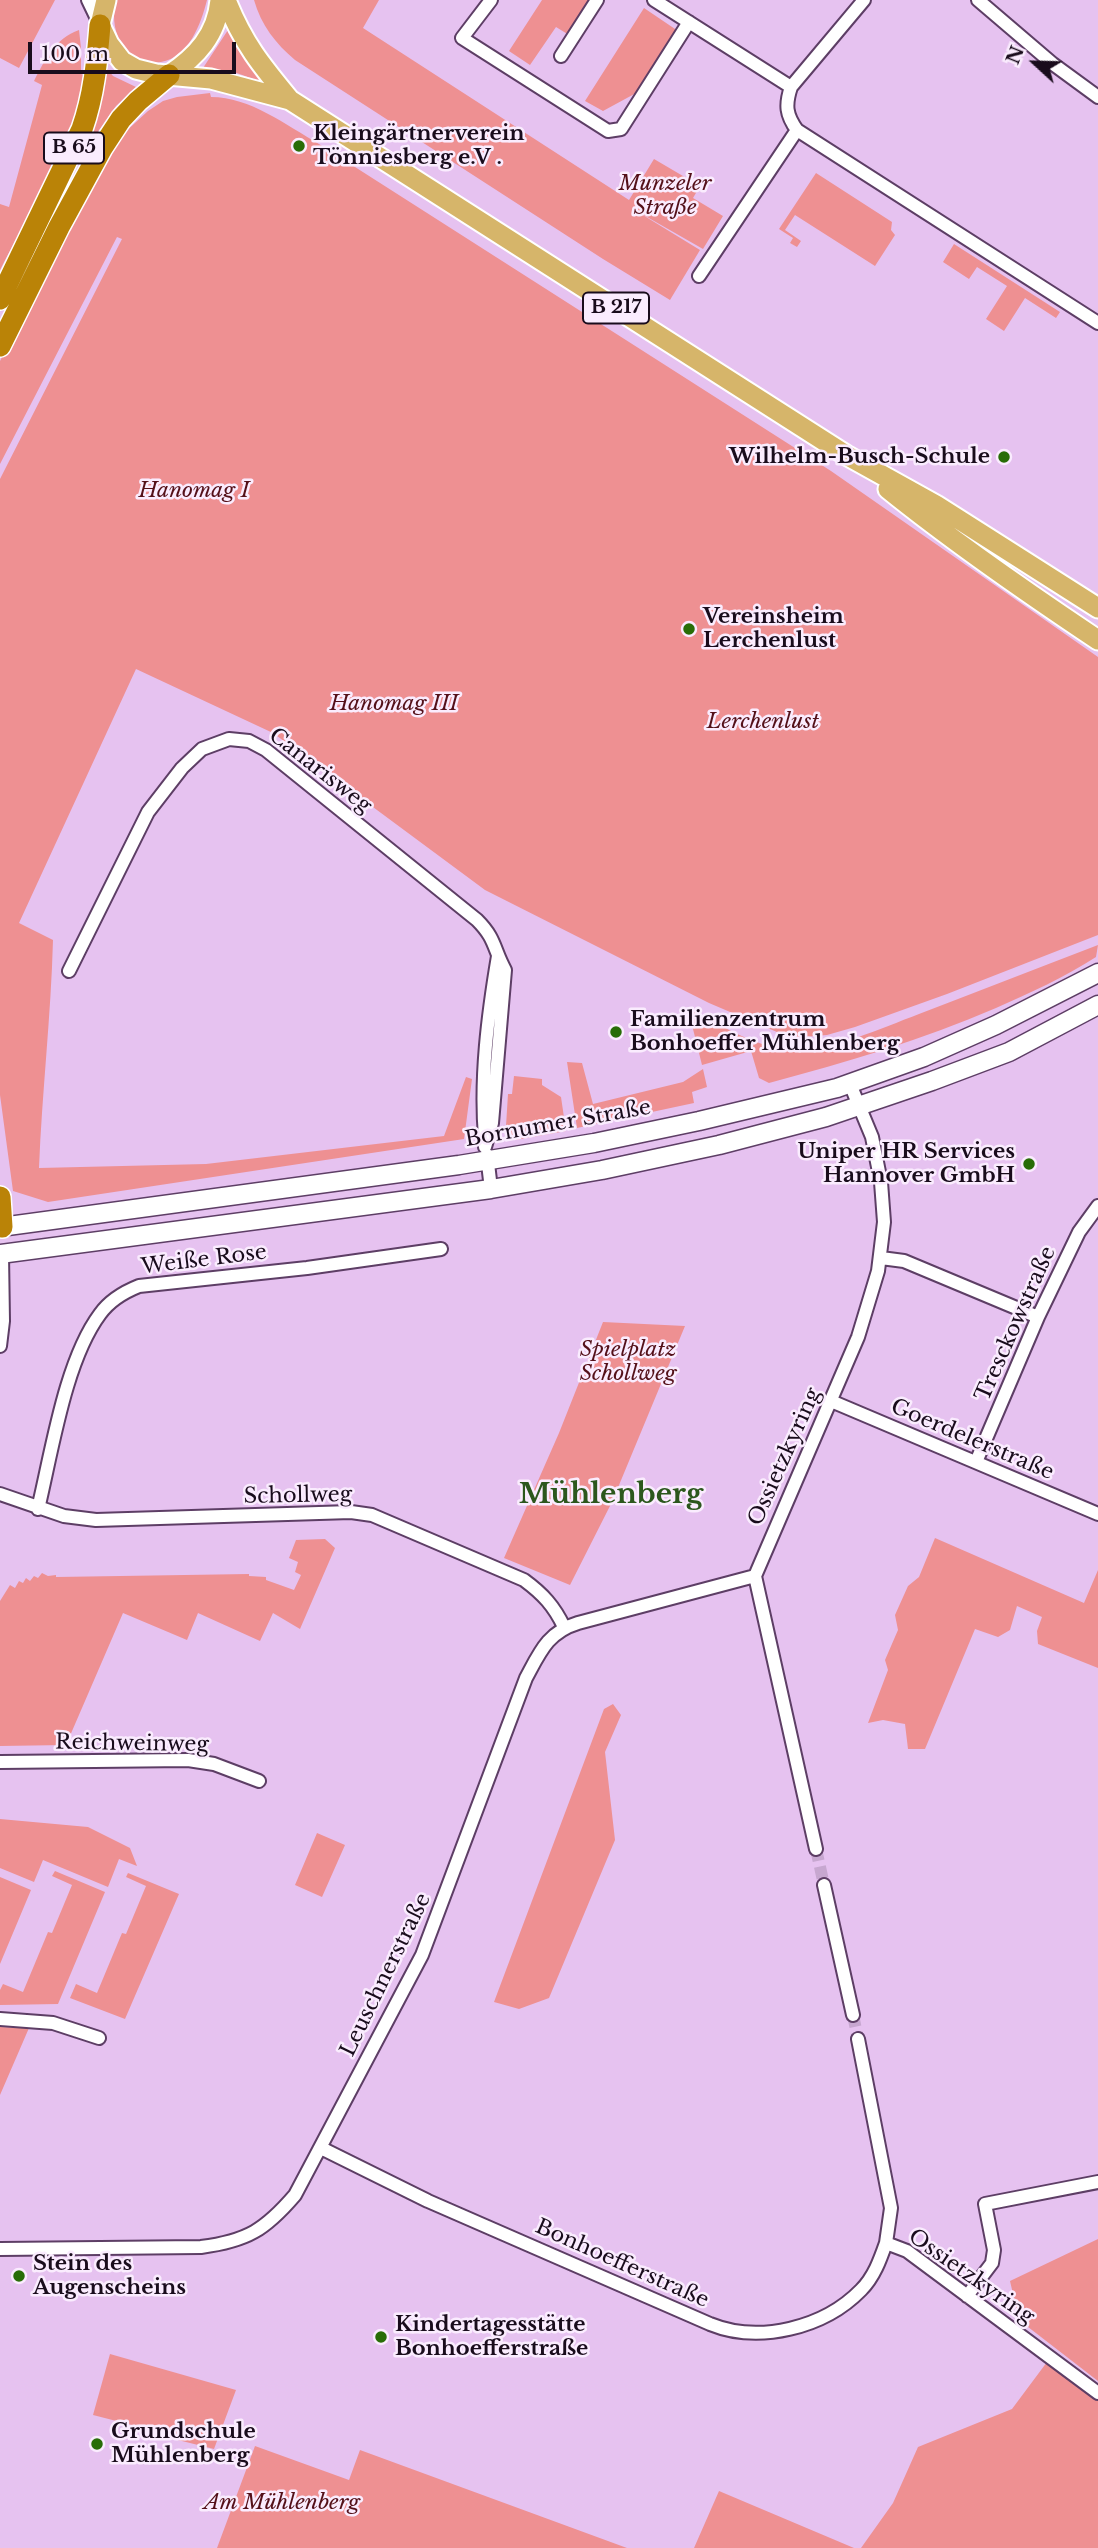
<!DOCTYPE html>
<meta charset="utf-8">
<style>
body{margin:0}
#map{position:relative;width:1098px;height:2548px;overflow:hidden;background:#e6c2f0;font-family:"Libre Baskerville",serif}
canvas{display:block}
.north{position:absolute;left:1000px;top:28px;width:70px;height:70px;-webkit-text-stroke:5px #faecfe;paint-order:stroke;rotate:292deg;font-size:19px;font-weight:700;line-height:28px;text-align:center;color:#190c1c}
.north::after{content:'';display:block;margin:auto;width:24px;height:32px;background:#190c1c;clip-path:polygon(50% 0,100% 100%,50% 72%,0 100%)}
.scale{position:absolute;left:28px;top:42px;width:208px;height:32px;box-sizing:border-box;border:4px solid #190c1c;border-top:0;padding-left:9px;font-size:21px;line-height:24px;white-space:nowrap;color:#190c1c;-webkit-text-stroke:5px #faecfe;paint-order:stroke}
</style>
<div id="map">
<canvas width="1098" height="2548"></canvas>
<div class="north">N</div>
<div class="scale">100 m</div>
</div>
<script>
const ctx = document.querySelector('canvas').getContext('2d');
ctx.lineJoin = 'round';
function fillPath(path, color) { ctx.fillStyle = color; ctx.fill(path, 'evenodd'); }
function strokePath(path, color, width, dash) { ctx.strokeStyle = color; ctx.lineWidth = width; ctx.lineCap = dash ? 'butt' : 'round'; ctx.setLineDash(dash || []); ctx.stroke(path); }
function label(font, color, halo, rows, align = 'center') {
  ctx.font = font + ' "Libre Baskerville",serif'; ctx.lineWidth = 5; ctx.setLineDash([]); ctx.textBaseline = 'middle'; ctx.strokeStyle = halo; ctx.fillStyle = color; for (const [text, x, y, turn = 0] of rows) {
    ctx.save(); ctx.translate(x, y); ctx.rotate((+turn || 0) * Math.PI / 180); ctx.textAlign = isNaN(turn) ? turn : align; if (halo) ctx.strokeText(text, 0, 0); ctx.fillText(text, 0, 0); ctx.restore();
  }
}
const green = new Path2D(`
 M0,0H55L19,68L0,58Z
 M116,0H207C201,24 189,57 161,62C124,69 108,29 116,0Z
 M254,0H379L363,28L629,200L654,159L700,186L693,198L723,216L703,249L633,209L700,250L670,300L603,259L295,60C276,44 261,25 254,0Z
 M542,0H594L569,35L556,27L530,65L509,51Z
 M644,8L678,31L638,92L603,111L585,101Z
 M79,30L81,48V74L84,75C75,140 30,212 0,270V204L9,207L42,85L34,81C45,60 55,38 79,30Z
 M228,30L243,55L267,84L234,72L203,68Z
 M105,66L113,76L136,87L116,106L80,157Z
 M210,93L211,97C250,97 286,125 319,144L831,471L1098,657V935L947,994L855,1027L827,1035L791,1038L709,1003L485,890L273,733L136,669L19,923L53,940C51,1016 42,1092 39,1168L206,1164L444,1136L466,1077L472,1079L464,1139L48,1202L13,1191L0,1095V479L122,239L117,237L0,464V361L91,184L123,134L148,111L163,101L177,97Z
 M816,173L892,222L891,230L895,235L875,266L795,215L785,230L801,241L797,247L790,243L793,238L779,229Z
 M954,244L1060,312L1056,318L1025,298L1004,331L986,319L1007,286L977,267L969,279L943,262Z
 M1098,945L1096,957C1065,977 1030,993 996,1008C922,1040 847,1062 769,1083L759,1078L751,1051L702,1065L688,1009C717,1023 759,1049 791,1050C835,1050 879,1029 919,1014C979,991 1038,968 1098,945Z
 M567,1062L582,1063L593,1104L683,1082L703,1069L707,1087L692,1092L694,1103L577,1128Z
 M514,1076L542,1079V1085L561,1097L566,1131L515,1140L506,1126L508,1094H512Z
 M603,1322L685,1326L612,1502L570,1585L504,1558L559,1433Z
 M935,1538L1084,1603L1098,1570V1668L1038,1644L1037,1631L1042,1617L1017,1606L1010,1630L998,1637L975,1629L925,1749H908L905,1724L883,1720L868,1723L888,1670L885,1660L898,1630L895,1615L908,1586L919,1577Z
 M325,1539L335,1548L300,1629L273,1613L260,1641L198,1613L187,1640L123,1613L66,1745L0,1746V1601L10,1585L15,1588L19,1581L23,1583L26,1578L30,1581L34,1576L38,1578L42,1573L48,1576L56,1575V1577L249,1574V1576L266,1577V1580L294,1590L301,1575L295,1572L298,1562L289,1558L296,1540Z
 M613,1704L621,1715L605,1752L615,1840L549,1998L519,2009L494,2002L604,1709Z
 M0,1819L88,1827L130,1848L137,1866L119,1859L108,1887L43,1860L34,1882L0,1868Z
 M317,1833L345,1845L322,1897L295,1885Z
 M55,1871L105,1892L58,2004L0,2005V1990L3,1984L23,1992L48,1932L52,1933L72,1885L52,1876Z
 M128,1873L179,1894L125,2019L70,1998L76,1984L97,1993L122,1933L126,1934L146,1886L126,1877Z
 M0,1877L31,1890L0,1964Z
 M0,2027L29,2028L0,2095Z
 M1098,2239V2381L1019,2320L1010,2281Z
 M110,2354L236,2390L214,2449L174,2439L175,2436L93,2415Z
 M1047,2362L1098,2400V2548H861L893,2503L918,2447L1012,2409Z
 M255,2446L349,2480L360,2450L627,2548H217Z
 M719,2491L854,2548H694Z`);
const streetTunnel = new Path2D(`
 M816,1849L824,1885
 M853,2015L858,2039`);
const street = new Path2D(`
 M88,0L100,25
 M491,0L462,38L608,131L621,129L689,22
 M654,0L791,87C785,105 786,115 797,130L1098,323
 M978,0L1053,64L1098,97
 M561,56L597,0
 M791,87L864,0
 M699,276L797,130
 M69,971L148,812L182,768L202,749L229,739L249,741L266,750L477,920C496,939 493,948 505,970L492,1123L485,1147
 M485,1137C480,1078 488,1015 498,956
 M487,1155L491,1189
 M881,1258L904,1261L1038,1317
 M0,1346L3,1321L2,1254
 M831,1401L1098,1514
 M976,1462L1038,1317L1079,1232L1098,1206
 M0,1494L64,1516L96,1520L351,1512L372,1515L524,1580C543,1594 554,1606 564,1627
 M38,1509C52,1451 65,1361 100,1314C110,1300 124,1292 139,1286L307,1268L441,1249
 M0,1762L188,1760L214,1764L259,1781
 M816,1849L755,1576L858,1337L878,1271L884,1222L881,1182L872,1137L850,1084
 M824,1885L853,2015
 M0,2019L53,2023L99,2038
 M858,2039L891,2208L886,2243L907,2251L1098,2393
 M321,2148L428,2201L710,2324C759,2344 824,2328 861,2290C874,2277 880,2260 886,2243
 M0,2249L201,2247C247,2241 265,2230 295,2195L422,1955L526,1678C540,1652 548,1632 578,1623L755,1576
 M967,2296L992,2263L994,2250L985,2204L1098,2182`);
const secondary = new Path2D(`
 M0,1227L459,1165L594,1143L699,1121L837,1088L924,1057L996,1025L1098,973
 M0,1254L491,1189L602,1170L719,1145L826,1117L932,1081L1009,1052L1098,1005`);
const primary = new Path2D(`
 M106,0L100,25L109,44L122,61L136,69L156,74L211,79L290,100L846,455L936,505L1098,608
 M226,0C243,43 261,65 290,100
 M169,75C196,57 217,35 220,0
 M888,489C955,543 1026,592 1098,640`);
const highway = new Path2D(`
 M0,299L82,129C94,95 97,61 100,25
 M0,346L59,227L102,148L121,119L138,101L169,75
 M0,1197L2,1227`);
const markers = [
 [299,146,7,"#286d07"],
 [1004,457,7,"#286d07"],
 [689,629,7,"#286d07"],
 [616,1032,7,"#286d07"],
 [1029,1164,7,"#286d07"],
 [19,2276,7,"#286d07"],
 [381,2337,7,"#286d07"],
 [97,2444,7,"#286d07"]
];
const shields = [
 [74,148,60],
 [616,308,66]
];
const shieldNames = [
 ["B 65",74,148],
 ["B 217",616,308]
];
const poiNames = [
 ["Kleingärtnerverein",313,134],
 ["Tönniesberg e.V .",313,158],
 ["Wilhelm-Busch-Schule",990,457,"right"],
 ["Vereinsheim",703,617],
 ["Lerchenlust",703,641],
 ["Familienzentrum",630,1020],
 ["Bonhoeffer Mühlenberg",630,1044],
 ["Uniper HR Services",1015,1152,"right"],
 ["Hannover GmbH",1015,1176,"right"],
 ["Stein des",33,2264],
 ["Augenscheins",33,2288],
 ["Kindertagesstätte",395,2325],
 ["Bonhoefferstraße",395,2349],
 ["Grundschule",111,2432],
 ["Mühlenberg",111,2456]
];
const parkNames = [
 ["Munzeler",665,184],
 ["Straße",665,208],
 ["Hanomag I",194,491],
 ["Hanomag III",394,704],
 ["Lerchenlust",763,722],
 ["Spielplatz",628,1350],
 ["Schollweg",628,1374],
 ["Am Mühlenberg",282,2503]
];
const streetNames = [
 ["Canarisweg",320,771,38],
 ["Bornumer Straße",558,1124,-10],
 ["Weiße Rose",204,1260,-7],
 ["Tresckowstraße",1016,1324,-66],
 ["Goerdelerstraße",972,1440,23],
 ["Ossietzkyring",785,1457,-66],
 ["Schollweg",298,1496,-1],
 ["Reichweinweg",132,1744,1],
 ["Leuschnerstraße",386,1975,-64],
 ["Bonhoefferstraße",622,2264,24],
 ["Ossietzkyring",971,2277,35]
];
const districtNames = [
 ["Mühlenberg",611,1495]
];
fillPath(green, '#ee9092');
strokePath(streetTunnel, '#c7a7d0', 12, [12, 6]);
strokePath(street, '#5d3e65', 16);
strokePath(secondary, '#5d3e65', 21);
strokePath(primary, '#fff', 23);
strokePath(highway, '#fff', 24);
strokePath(street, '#fff', 12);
strokePath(secondary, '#fff', 18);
strokePath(primary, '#d6b56a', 19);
strokePath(highway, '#ba8307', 21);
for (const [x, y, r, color] of markers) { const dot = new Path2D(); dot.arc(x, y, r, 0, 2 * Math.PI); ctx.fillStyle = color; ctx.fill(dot); strokePath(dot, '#faecfe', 2.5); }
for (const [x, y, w] of shields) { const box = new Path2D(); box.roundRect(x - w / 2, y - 15.5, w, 31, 5); ctx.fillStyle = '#faecfe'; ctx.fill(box); strokePath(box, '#190c1c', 2); }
label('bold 19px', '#190c1c', null, shieldNames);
label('bold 21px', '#190c1c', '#faecfe', poiNames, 'left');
label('italic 21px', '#541019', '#faecfe', parkNames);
label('21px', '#190c1c', '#faecfe', streetNames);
label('bold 28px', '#2c571d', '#faecfe', districtNames);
</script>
